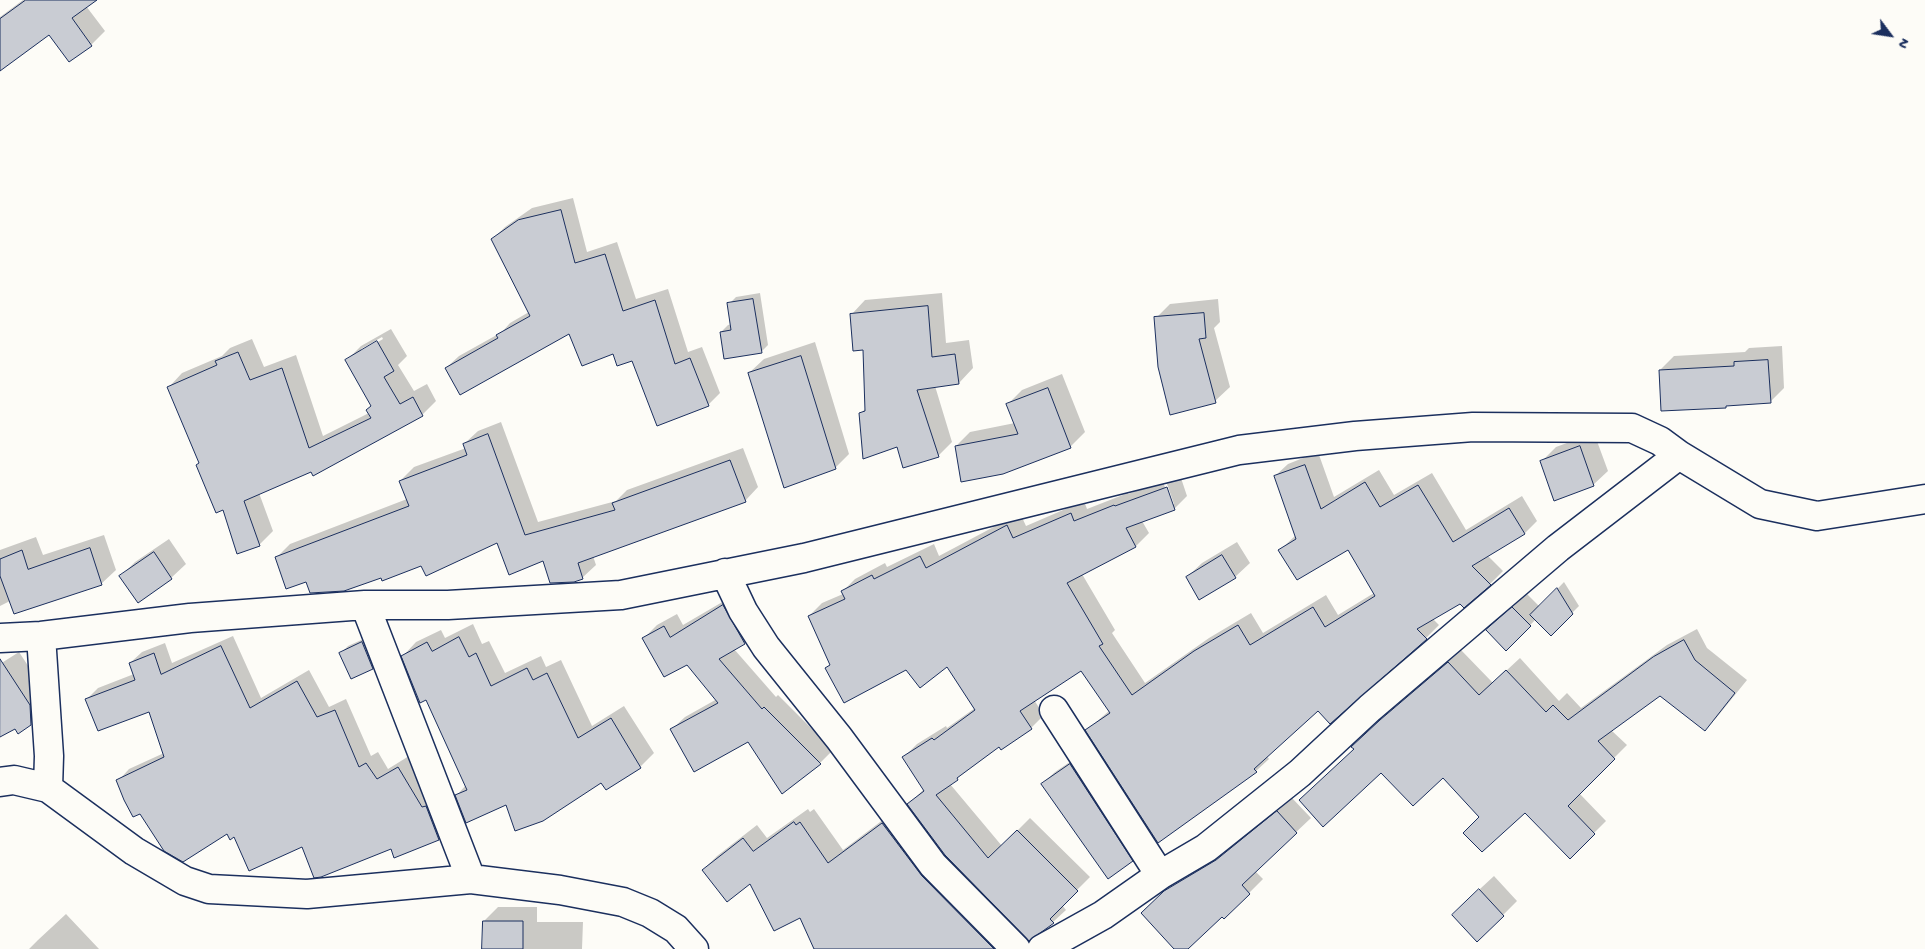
<!DOCTYPE html>
<style>
body{margin:0}
#map{position:relative;width:1925px;height:949px;overflow:hidden;background:#fdfcf7;font-family:"Gochi Hand",sans-serif}
canvas{display:block}
.north{position:absolute;left:1865px;top:10px;width:50px;height:50px;-webkit-text-stroke:4px #fdfcf7;paint-order:stroke;rotate:121deg;font-size:14px;font-weight:700;line-height:20px;text-align:center;color:#1b2f5e}
.north::after{content:'';display:block;margin:auto;width:18px;height:22px;background:#1b2f5e;clip-path:polygon(50% 0,100% 100%,50% 72%,0 100%)}
</style>
<div id="map">
<canvas width="1925" height="949"></canvas>
<div class="north">N</div>
</div>
<script>
const ctx = document.querySelector('canvas').getContext('2d');
ctx.lineJoin = 'round';
function fillPath(path, color) { ctx.fillStyle = color; ctx.fill(path, 'evenodd'); }
function strokePath(path, color, width, dash) { ctx.strokeStyle = color; ctx.lineWidth = width; ctx.lineCap = dash ? 'butt' : 'round'; ctx.setLineDash(dash || []); ctx.stroke(path); }
const shadow = new Path2D(`
 M23,0H94L86,6L105,31L91,45L49,33L0,61V17Z
 M573,198L587,252L617,242L636,299L668,289L688,352L702,347L720,393L708,405L633,360L569,332L446,368L459,356L502,332L510,323L529,312L492,240L505,227L532,208Z
 M760,293L768,345L761,352L721,332L728,325L732,324L729,304L736,297Z
 M942,293L946,343L969,340L973,368L959,383L935,386L952,442L938,456L898,445L860,414L866,408L865,348L851,315L865,300Z
 M1218,299L1220,322L1214,328L1230,387L1215,401L1156,318L1170,304Z
 M391,329L407,356L398,365L414,391L427,384L436,401L422,415L312,471L259,493L273,531L260,544L238,552L224,509L200,462L169,387L182,373L222,356L230,348L252,339L264,367L296,355L323,436L369,413L372,405L347,360L361,346ZM382,337L383,339L361,352V349Z
 M815,342L849,454L835,468L749,373L764,359Z
 M1782,346L1784,388L1770,402L1660,370L1674,356L1745,352L1749,348Z
 M1062,374L1085,432L1070,447L956,446L970,432L1015,423L1008,404L1022,390Z
 M501,422L538,522L616,501L627,490L743,448L758,487L745,501L593,556L596,565L582,578L544,559L498,542L382,576L306,580L276,558L290,544L407,499L400,481L414,467L466,448L464,444L478,431Z
 M1594,433L1608,471L1593,485L1542,461L1556,447Z
 M1318,452L1334,497L1379,470L1394,495L1432,473L1466,530L1522,496L1537,521L1524,534L1487,555L1503,571L1490,584L1432,618L1439,625L1426,638L1318,709L1266,755L1269,759L1256,771L1087,730L1110,710L1082,670L1034,700L1044,715L1031,728L1001,748L999,745L950,784L1002,846L1030,818L1090,877L1062,905L1066,910L1053,922L909,804L924,789L904,757L917,744L946,726L947,728L975,708L947,666L906,668H826L831,664L809,616L822,603L843,594L842,592L855,579L885,563L887,567L934,544L939,556L1020,513L1026,526L1084,501L1087,509L1128,493V494L1180,475L1187,496L1174,509L1142,521L1149,533L1136,546L1082,574L1115,630L1112,633L1145,683L1209,638L1251,613L1263,633L1326,595L1338,615L1374,593L1348,549L1280,550L1296,535L1275,476L1288,464ZM1166,481L1174,504H1171L1163,482Z
 M104,535L116,570L101,584L10,601L0,606V550L36,537L43,555Z
 M169,539L186,564L171,578L121,576L135,562Z
 M1237,542L1250,563L1235,577H1187L1202,563Z
 M1564,582L1579,606L1551,634L1536,619L1506,650L1487,630L1527,594L1540,607Z
 M736,594L757,630L745,643L734,649L776,697L778,695L833,750L820,763L782,792L749,740L672,729L685,717L717,699L687,664L644,638L657,625L677,614L683,625Z
 M473,624L482,644L489,641L505,673L541,656L546,667L561,660L592,726L624,706L654,753L640,767L606,788L602,781L457,795L466,785L426,699L403,656L416,642L441,630L445,638Z
 M1697,629L1707,648L1747,680L1717,717L1705,730L1660,695L1611,730L1627,745L1579,793L1606,821L1570,857L1525,811L1481,817L1443,776L1381,771L1355,749L1366,734L1395,707L1461,650L1493,683L1520,658L1559,701L1567,693L1581,708L1667,645Z
 M233,636L261,698L309,670L329,707L346,699L371,756L378,752L388,769L409,756L450,828L438,839L392,848L303,845L235,836L118,781L129,769L164,753L149,711L87,699L98,688L134,674L130,663L142,652L165,643L172,663Z
 M370,636L379,660L372,668L341,653L348,646Z
 M19,652L44,690L45,709L30,724L15,727L0,736V664Z
 M1083,753L1144,848L1132,860L1042,784L1055,772Z
 M1292,798L1311,818L1255,871L1263,879L1249,893L1222,915L1186,949H1176L1157,899L1180,877L1232,846Z
 M808,809L810,812L814,809L843,850L896,810L1024,949H816L800,917L750,882L703,870L717,856L757,825L767,838Z
 M1494,876L1517,901L1503,915L1468,900Z
 M498,907H537V922H583L582,949H483L484,921Z
 M66,914L99,949H29L38,940Z`);
const building = new Path2D(`
 M26,0H97L72,18L92,46L69,62L49,35L0,71V19Z
 M561,210L575,263L605,254L623,311L655,300L675,364L690,358L709,406L657,426L632,361L617,366L613,354L582,366L569,334L460,395L445,368L498,338L496,335L530,316L491,239L518,220Z
 M753,299L762,353L724,359L720,332L731,330L727,303Z
 M928,306L932,357L955,354L959,384L917,390L939,457L903,468L897,447L863,459L859,413L865,411L863,350L853,351L850,314Z
 M1204,313L1206,338L1199,339L1216,403L1170,415L1158,367L1154,317Z
 M377,341L394,371L384,377L400,404L413,397L423,416L313,476L311,472L244,501L260,546L237,554L223,510L216,513L196,465L199,463L167,387L217,365L215,361L238,352L250,380L282,368L309,448L371,418L366,410L371,406L345,360Z
 M801,356L836,469L784,488L748,373Z
 M1768,360L1771,403L1726,406V408L1661,411L1659,370L1734,366V362Z
 M1048,388L1071,448L1003,474L961,482L955,446L1018,434L1006,404Z
 M488,434L525,535L615,510L612,503L730,460L746,502L578,563L583,579L574,582L550,583L543,561L509,575L497,543L426,576L421,566L382,581L381,578L344,591L310,593L306,582L286,589L275,557L409,506L399,481L467,455L463,444Z
 M1580,446L1594,486L1554,501L1540,461Z
 M1305,465L1321,509L1365,482L1380,507L1418,485L1453,542L1509,508L1525,534L1472,566L1491,585L1464,608L1460,604L1417,629L1427,639L1330,724L1318,711L1254,769L1257,772L1158,843L1085,730L1110,713L1081,671L1020,711L1032,729L1001,750L999,747L957,778L958,780L936,795L988,858L1017,830L1078,891L1050,919L1054,923L1029,941L945,855L907,804L924,791L902,757L932,738L934,740L975,710L947,667L920,688L906,670L844,703L825,668L830,665L808,616L845,599L841,591L872,575L874,579L920,556L926,568L1007,525L1013,538L1071,513L1074,521L1114,505L1115,506L1167,487L1175,510L1126,528L1136,547L1067,583L1103,644L1099,646L1132,695L1194,651L1238,625L1250,645L1313,607L1325,627L1375,596L1348,550L1297,580L1278,550L1296,539L1274,476Z
 M90,548L102,585L14,614L0,576V559L22,550L28,569Z
 M154,552L172,579L138,603L119,576Z
 M1222,555L1236,578L1199,600L1186,577Z
 M1557,588L1573,614L1551,636L1530,615Z
 M723,605L745,644L719,659L762,709L764,707L821,764L782,794L748,742L694,772L670,729L718,703L687,665L664,677L642,638L664,626L670,637Z
 M1512,607L1531,626L1506,651L1486,630Z
 M459,637L469,657L476,653L491,686L527,668L533,680L547,673L578,738L611,718L641,768L606,790L601,783L543,821L515,831L506,805L466,823L455,795L467,790L426,700L420,703L401,656L427,642L432,651Z
 M1684,640L1695,660L1735,693L1705,731L1660,696L1598,741L1615,759L1568,806L1595,834L1570,859L1525,813L1482,852L1463,833L1479,817L1443,778L1413,806L1381,773L1323,827L1299,800L1354,749L1351,747L1380,720L1448,662L1479,695L1506,670L1546,712L1553,705L1568,720L1653,657Z
 M362,642L373,669L351,679L339,653Z
 M221,646L250,708L297,681L317,717L335,710L359,767L366,763L377,779L398,767L422,807L426,806L439,840L394,858L391,849L321,877L314,878L302,847L249,871L234,837L230,840L227,834L183,862L164,851L140,814L133,817L124,800L116,780L164,757L149,712L98,731L85,699L135,680L129,663L154,653L161,674Z
 M0,659L30,705L31,725L18,734L15,729L0,737Z
 M1070,764L1133,861L1108,879L1041,784Z
 M1277,811L1297,833L1242,885L1250,894L1224,919L1222,917L1188,949H1174L1141,913L1164,891L1216,860Z
 M794,822L796,825L800,822L828,863L882,823L922,876L994,949H814L800,918L774,931L750,884L727,902L702,870L743,838L753,851Z
 M1479,889L1504,916L1477,942L1452,915Z
 M483,921H523V949H482Z`);
const minor = new Path2D(`
 M725,573L743,611L766,647L839,738L933,865L1016,949
 M365,605L471,879
 M41,636L49,756L48,788L134,851L185,881L209,889L307,894L471,879L560,890L623,902L650,913L676,929L694,949
 M0,638L41,636L190,618L365,605H448L621,595L804,558L1239,450L1355,436L1473,427L1632,428L1660,441L1679,455L1760,504L1817,516L1925,499
 M1054,710L1160,875
 M0,782L14,780L48,788
 M1042,949L1103,915L1160,875L1206,848L1300,773L1370,708L1558,548L1679,455`);
fillPath(shadow, '#0003');
fillPath(building, '#c9ccd3');
strokePath(building, '#1b2f5e', 1);
strokePath(minor, '#1b2f5e', 31);
strokePath(minor, '#fdfcf7', 28);
</script>
